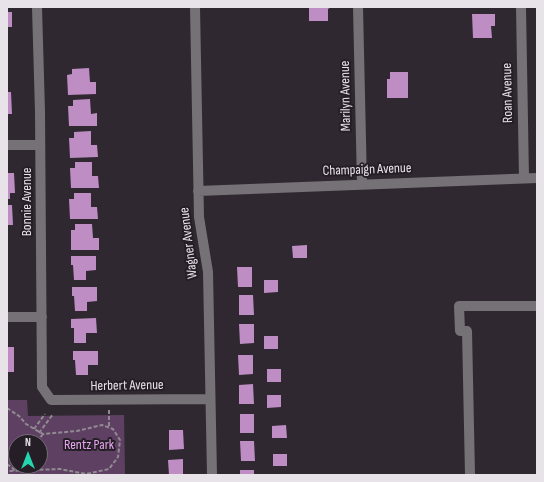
<!DOCTYPE html>
<style>
body{margin:0}
#map{position:relative;width:544px;height:482px;overflow:hidden;background:#302831;font-family:"Sofia Sans Condensed",sans-serif}
canvas{display:block}
.frame{position:absolute;inset:0;border:8px solid #e8e2e9;pointer-events:none}
.north{position:absolute;left:8px;top:434px;width:40px;height:40px;box-sizing:border-box;background:#261e27;border:1px solid #746c75;border-radius:50%;rotate:0deg;font-size:11px;font-weight:700;line-height:16px;text-align:center;color:#e8e2e9}
.north::after{content:'';display:block;margin:auto;width:14px;height:18px;background:#25d5ae;clip-path:polygon(50% 0,100% 100%,50% 72%,0 100%)}
</style>
<div id="map">
<canvas width="544" height="482"></canvas>
<div class="frame"></div>
<div class="north">N</div>
</div>
<script>
const ctx = document.querySelector('canvas').getContext('2d');
ctx.lineJoin = 'round';
function fillPath(path, color) { ctx.fillStyle = color; ctx.fill(path, 'evenodd'); }
function strokePath(path, color, width, dash) { ctx.strokeStyle = color; ctx.lineWidth = width; ctx.lineCap = dash ? 'butt' : 'round'; ctx.setLineDash(dash || []); ctx.stroke(path); }
function label(font, color, halo, rows, align = 'center') {
  ctx.font = font + ' "Sofia Sans Condensed",sans-serif'; ctx.lineWidth = 4; ctx.setLineDash([]); ctx.textBaseline = 'middle'; ctx.strokeStyle = halo; ctx.fillStyle = color; for (const [text, x, y, turn = 0] of rows) {
    ctx.save(); ctx.translate(x, y); ctx.rotate((+turn || 0) * Math.PI / 180); ctx.textAlign = isNaN(turn) ? turn : align; if (halo) ctx.strokeText(text, 0, 0); ctx.fillText(text, 0, 0); ctx.restore();
  }
}
const green = new Path2D(`
 M7,400H27L28,416L124,415L125,475H7ZM16,442H40V466H16Z`);
const building = new Path2D(`
 M309,7H331L328,9V21H309Z
 M7,12H12V27H7Z
 M472,14H495V26H491L492,38H473Z
 M89,68L90,82H96V94L68,95L67,75L72,74V69Z
 M390,72H408V98H387V79H390Z
 M7,92H11L12,114H7Z
 M90,99L91,114L97,113V126H69L68,106H73V100Z
 M91,131V145H97L98,157L70,158L69,138H74V132Z
 M75,162H92V176H98L99,188H71L70,168H75Z
 M7,173H14L15,193H10V199H7Z
 M74,193H91V207H97L98,219H70L69,199H74Z
 M7,205H12L13,225H7Z
 M75,224H92L93,238H99V250H71V230H75Z
 M307,245V258H293L292,246Z
 M71,256H96V270L86,271V280H74L73,265H71Z
 M237,267H252V287H238Z
 M264,280H278V292L264,293Z
 M72,287H97V301L87,302V311H75L74,296H72Z
 M239,295H253L254,315H239Z
 M96,318L97,333H86V343H74V328H71V319Z
 M239,324H254V343L240,344Z
 M264,336H278V349H264Z
 M7,347H14V372H7Z
 M73,351H98V365H88V375H76L75,360H73Z
 M238,355H253V374L239,375Z
 M267,369H281V382H267Z
 M253,384L254,404H239V385Z
 M267,395H281V407L267,408Z
 M240,414H254V433H240Z
 M286,425L287,438H272V426Z
 M169,430H183L184,449L169,450Z
 M240,441H254L255,461H241Z
 M273,454H287V466H273Z
 M183,459V475H169L168,460Z
 M240,470H254V475H240Z`);
const path = new Path2D(`
 M7,408L19,416L26,424L43,434L77,431L102,425L113,429L120,440L118,457L109,469L86,474L60,469L7,471
 M109,410V427
 M34,429L45,414
 M39,433L53,414
 M37,442L43,434
 M7,464L16,471L19,466`);
const minor = new Path2D(`
 M37,7L40,112L42,387L51,400L210,399
 M195,7L199,217L208,272L212,475
 M358,7L362,184
 M521,7L524,178
 M7,145H40
 M198,191L537,178
 M7,317H42
 M470,475L467,331H460L459,306H537`);
const streetNames = [
 ["Roan Avenue",508,93,-91],
 ["Marilyn Avenue",346,96,-91],
 ["Champaign Avenue",367,170,-2],
 ["Bonnie Avenue",27,202,-90],
 ["Wagner Avenue",189,243,-97],
 ["Herbert Avenue",127,386,-1]
];
const parkNames = [
 ["Rentz Park",89,445]
];
fillPath(green, '#5e4162');
fillPath(building, '#bd8dc3');
strokePath(path, '#918a92', 2, [4, 2]);
strokePath(minor, '#767176', 10);
label('14px', '#e8e2e9', '#261e27', streetNames);
label('14px', '#e9a8f2', '#261e27', parkNames);
</script>
